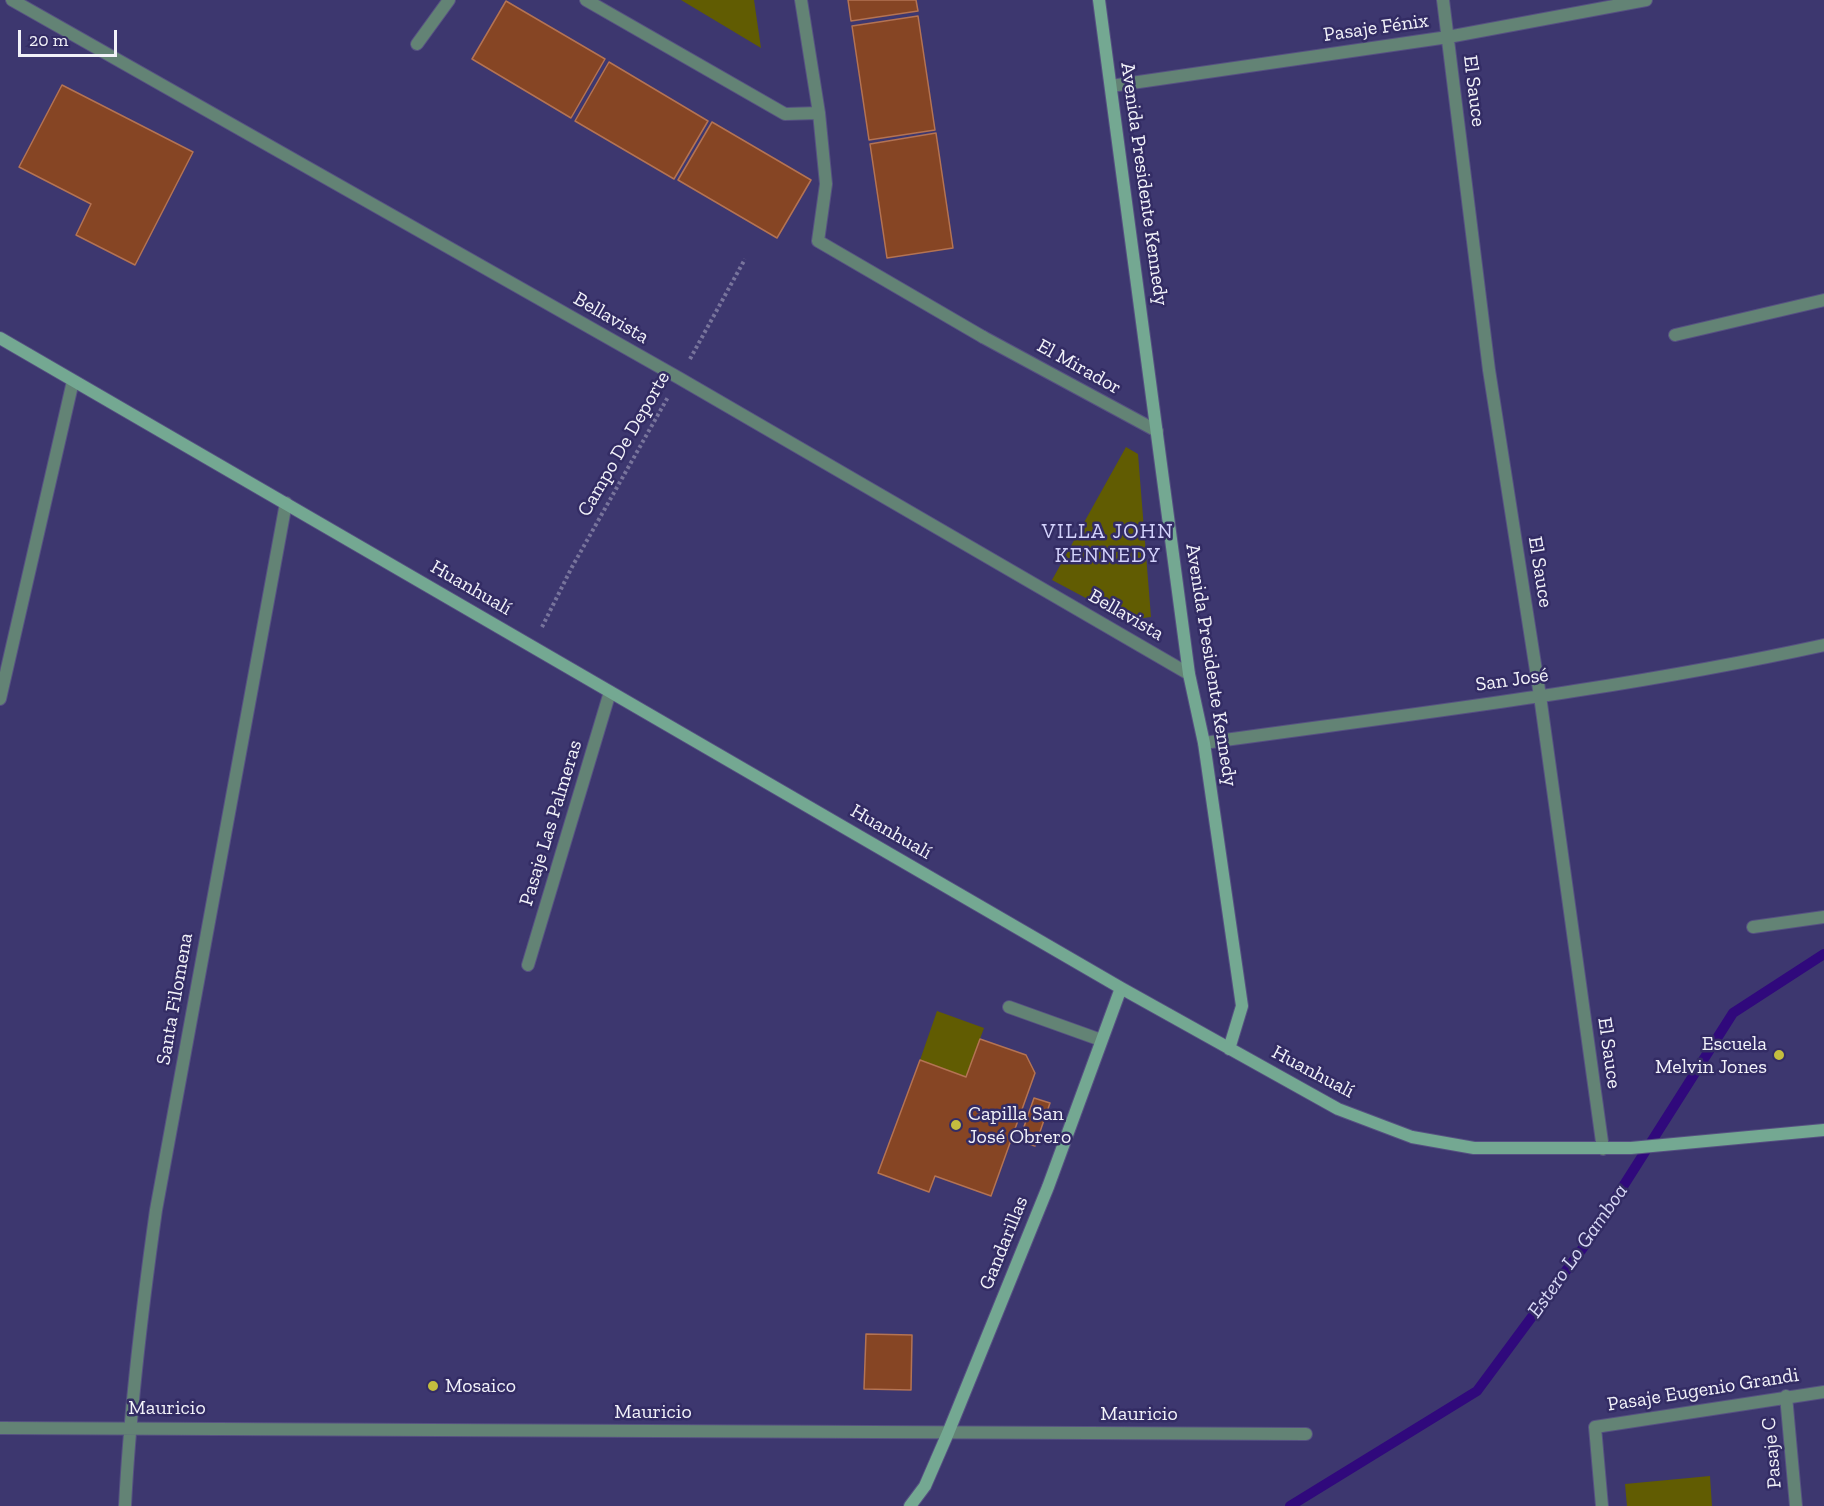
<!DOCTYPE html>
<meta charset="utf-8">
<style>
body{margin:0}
#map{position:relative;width:1824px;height:1506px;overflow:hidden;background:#3d376f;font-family:"Zilla Slab",serif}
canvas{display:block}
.scale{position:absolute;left:18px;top:30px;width:99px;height:27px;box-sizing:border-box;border:3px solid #f2f2f9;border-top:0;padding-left:8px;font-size:18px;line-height:21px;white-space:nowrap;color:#f2f2f9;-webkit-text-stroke:4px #332c64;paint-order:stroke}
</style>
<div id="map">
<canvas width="1824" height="1506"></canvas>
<div class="scale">20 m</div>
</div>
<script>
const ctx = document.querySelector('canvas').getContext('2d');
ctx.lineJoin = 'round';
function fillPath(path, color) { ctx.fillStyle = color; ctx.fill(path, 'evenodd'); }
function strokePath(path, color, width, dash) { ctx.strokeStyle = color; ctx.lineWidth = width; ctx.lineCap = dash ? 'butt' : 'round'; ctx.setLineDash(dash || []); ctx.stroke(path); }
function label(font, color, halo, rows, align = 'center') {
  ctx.font = font + ' "Zilla Slab",serif'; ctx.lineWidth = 5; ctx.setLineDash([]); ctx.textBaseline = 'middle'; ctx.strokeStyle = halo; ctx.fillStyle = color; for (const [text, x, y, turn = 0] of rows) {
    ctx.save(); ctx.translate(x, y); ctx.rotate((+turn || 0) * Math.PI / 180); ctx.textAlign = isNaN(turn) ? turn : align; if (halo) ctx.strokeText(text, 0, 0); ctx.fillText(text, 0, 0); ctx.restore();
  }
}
const green = new Path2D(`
 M681,0H754L761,48Z
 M1126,447L1138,454L1151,617L1127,620L1052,580Z
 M937,1011L984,1028L966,1077L920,1060Z
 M1710,1476L1712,1506H1627L1625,1484Z`);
const stream = new Path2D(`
 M1290,1506L1477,1391L1591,1237L1733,1013L1824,954`);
const building = new Path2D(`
 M848,0H916L918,11L851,21Z
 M506,1L605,59L571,118L472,59Z
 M918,16L935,130L869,140L852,26Z
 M609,62L708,121L674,179L575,121Z
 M62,85L193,152L135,265L76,235L91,204L19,167Z
 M712,122L811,180L777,238L678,180Z
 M936,133L953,248L887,258L870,144Z
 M980,1039L1026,1055L1035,1073L991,1196L935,1176L929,1192L878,1173L920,1060L966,1077Z
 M1034,1098L1050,1103L1035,1146L1019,1141Z
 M866,1334L912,1335L911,1390L864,1389Z`);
const path = new Path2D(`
 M690,359L745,259
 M542,627L572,567L668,397`);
const lane = new Path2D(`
 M586,0L785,114L819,113
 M801,0L819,113L826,184L818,241L983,337
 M417,44L449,0
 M1009,1007L1101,1040`);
const street = new Path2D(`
 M12,0L679,378L1189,674
 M1443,0L1489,370L1540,696L1603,1149
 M1111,86L1448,37L1646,0
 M1675,335L1824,300
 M983,337L1157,431
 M0,699L73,381
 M1204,743C1411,714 1619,690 1824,645
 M1753,927L1824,917
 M528,965L610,692
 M1786,1396L1796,1506
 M0,1428L1306,1434
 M125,1506C130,1407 142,1309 156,1210L286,503
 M1602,1506L1595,1427L1824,1392`);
const secondary = new Path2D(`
 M1099,0L1189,674L1204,743L1242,1006L1229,1049
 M0,338L1121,988L1338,1109L1412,1137L1474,1148H1631L1824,1130
 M910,1506L925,1486L948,1433L1048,1187L1121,988`);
const markers = [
 [1779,1055,6,"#c4bd3e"],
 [956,1125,6,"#c4bd3e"],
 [433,1386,6,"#c4bd3e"]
];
const streetNames = [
 ["Pasaje Fénix",1376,28,-8],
 ["El Sauce",1474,91,83],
 ["Avenida Presidente Kennedy",1144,184,82],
 ["Bellavista",611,318,30],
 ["El Mirador",1079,367,29],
 ["Campo De Deporte",624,444,-60],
 ["El Sauce",1540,572,81],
 ["Huanhualí",471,588,30],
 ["Bellavista",1126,615,30],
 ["Avenida Presidente Kennedy",1211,665,81],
 ["San José",1512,680,-8],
 ["Pasaje Las Palmeras",551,823,-73],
 ["Huanhualí",891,832,30],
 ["Santa Filomena",175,999,-80],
 ["El Sauce",1609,1053,82],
 ["Huanhualí",1313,1072,28],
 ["Gandarillas",1004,1243,-68],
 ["Pasaje Eugenio Grandi",1703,1390,-9],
 ["Mauricio",167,1408],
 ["Mauricio",653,1412],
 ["Mauricio",1139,1414],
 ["Pasaje C",1772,1453,-95]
];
const poiNames = [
 ["Escuela",1767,1044,"right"],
 ["Melvin Jones",1767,1067,"right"],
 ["Capilla San",968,1114],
 ["José Obrero",968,1137],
 ["Mosaico",445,1386]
];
const neighbourhoodNames = [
 ["VILLA JOHN",1108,532],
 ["KENNEDY",1108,556]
];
const waterNames = [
 ["Estero Lo Gamboa",1578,1251,-55]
];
fillPath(green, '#615c02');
strokePath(stream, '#30097c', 10);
fillPath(building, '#864524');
strokePath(building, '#b47353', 1.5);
strokePath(lane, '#565182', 14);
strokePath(street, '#565182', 14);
strokePath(secondary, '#565182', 14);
strokePath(path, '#78749c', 4, [3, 3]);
strokePath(lane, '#638375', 12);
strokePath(street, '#638375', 12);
strokePath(secondary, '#74a892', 12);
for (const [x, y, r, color] of markers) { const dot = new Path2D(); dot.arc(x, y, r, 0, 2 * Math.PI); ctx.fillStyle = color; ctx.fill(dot); strokePath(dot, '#332c64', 2); }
label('20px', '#f2f2f9', '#332c64', streetNames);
label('20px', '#f2f2f9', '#332c64', poiNames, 'left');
ctx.letterSpacing = '1.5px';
label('21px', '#d4d3fc', '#332c64', neighbourhoodNames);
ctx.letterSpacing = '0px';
label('italic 21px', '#d9d9f6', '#332c64', waterNames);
</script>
